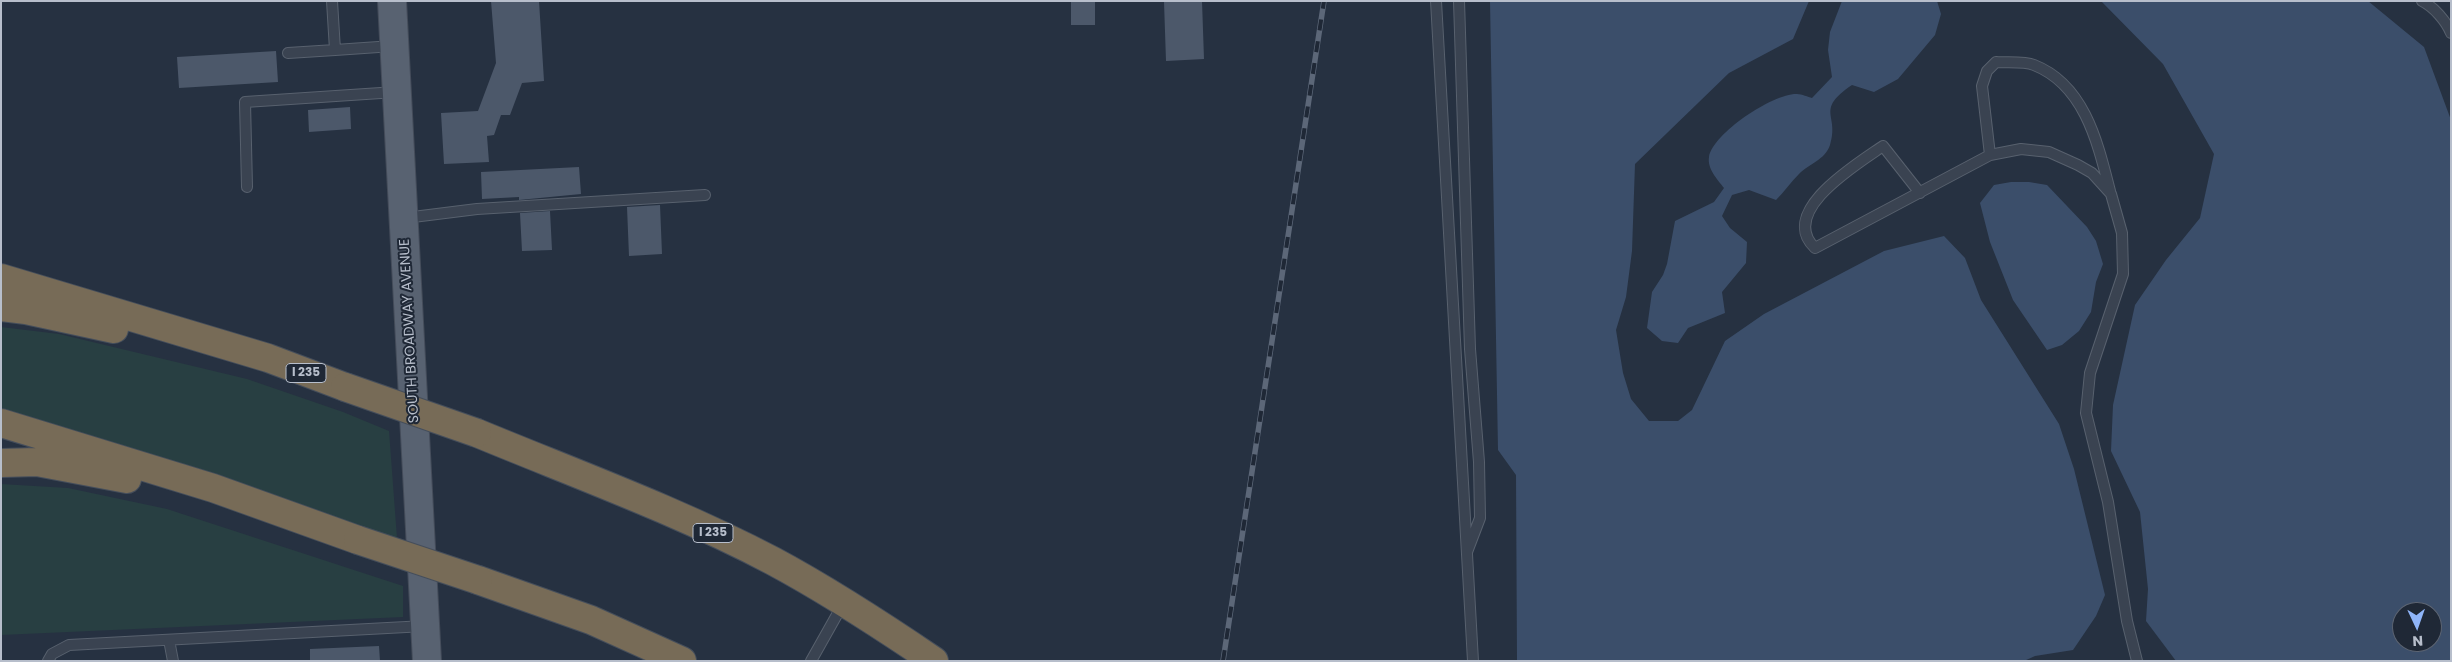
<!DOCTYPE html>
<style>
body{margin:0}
#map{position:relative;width:2452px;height:662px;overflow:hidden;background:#263141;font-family:Poppins,sans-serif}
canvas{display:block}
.frame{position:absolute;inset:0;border:2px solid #b7becb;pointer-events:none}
.north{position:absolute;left:2392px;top:602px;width:50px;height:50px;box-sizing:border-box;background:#1f2836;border:1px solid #5c6472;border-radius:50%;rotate:177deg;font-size:14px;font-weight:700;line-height:20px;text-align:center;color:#b7becb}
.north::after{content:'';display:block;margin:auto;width:18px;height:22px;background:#8fb5f9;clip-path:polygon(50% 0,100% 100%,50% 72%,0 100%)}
</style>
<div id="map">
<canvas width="2452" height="662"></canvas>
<div class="frame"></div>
<div class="north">N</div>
</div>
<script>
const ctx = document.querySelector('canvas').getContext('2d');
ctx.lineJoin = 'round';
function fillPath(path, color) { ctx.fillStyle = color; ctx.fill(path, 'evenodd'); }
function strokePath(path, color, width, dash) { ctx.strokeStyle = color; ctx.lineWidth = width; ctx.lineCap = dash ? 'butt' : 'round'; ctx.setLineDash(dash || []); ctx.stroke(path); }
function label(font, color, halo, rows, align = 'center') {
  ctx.font = font + ' Poppins,sans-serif'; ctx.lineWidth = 4; ctx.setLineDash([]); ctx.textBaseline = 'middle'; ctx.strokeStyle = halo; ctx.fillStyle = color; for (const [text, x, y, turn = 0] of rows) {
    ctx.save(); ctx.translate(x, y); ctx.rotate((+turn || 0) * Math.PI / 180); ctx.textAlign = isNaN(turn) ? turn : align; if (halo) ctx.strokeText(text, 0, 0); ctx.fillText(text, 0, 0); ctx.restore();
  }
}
const green = new Path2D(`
 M1,327L59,334L247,379L343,412L389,431L397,538L1,408Z
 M1,484L68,488L167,509L403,586V617L1,635Z`);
const water = new Path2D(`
 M1490,1H1809L1793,39L1729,73L1635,164L1632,251L1626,297L1616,330L1623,373L1631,399L1649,421H1678L1692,410L1725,341L1764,314L1884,251L1944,236L1965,258L1981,300L2059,424L2074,469L2105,595L2096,616L2073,650L2035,656L2024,661H1517L1516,475L1498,450Z
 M1842,1H1937L1941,14L1935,35L1898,79L1874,92L1852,85C1814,111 1840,114 1830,145C1825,160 1810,163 1799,174C1791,182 1784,192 1776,200L1749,190L1732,195L1722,216L1730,228L1747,242L1746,263L1722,292L1725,313L1688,328L1678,343L1662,341L1647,328L1652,292L1663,275L1667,264L1675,221L1714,202L1724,188C1718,180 1707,169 1709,157C1713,133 1774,93 1797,94C1802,94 1808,97 1812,98L1832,77L1828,50L1830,32Z
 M2101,1H2368L2424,47L2451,120V661H2176L2146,621L2148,589L2140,512L2111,451L2113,405L2135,305L2166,260L2200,218L2214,154L2163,64ZM2402,612H2432V642H2402Z
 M2011,182H2029L2047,185L2087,227L2096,241L2103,264L2096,282L2091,312L2079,331L2062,345L2047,350L2013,300L1990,242L1980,203L1994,185Z`);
const building = new Path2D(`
 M491,1H539L544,81L522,83L510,115H501L494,135L487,136L489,162L444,164L441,113L478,111L496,63Z
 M1071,1H1095V25H1071Z
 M1202,1L1204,59L1166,61L1164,2Z
 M276,51L278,82L179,88L177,57Z
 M350,107L351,129L309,132L308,110Z
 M579,167L581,194L519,200V197L482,199L481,172Z
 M660,205L662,254L629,256L627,207Z
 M550,211L552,250L522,251L520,213Z
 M379,646L380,661H310V649Z`);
const service = new Path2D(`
 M1436,1L1473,661
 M1459,1L1470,349L1479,462L1480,518L1467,552
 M2422,1C2434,7 2446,21 2451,33
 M335,50L393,46
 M288,53L335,50L332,1
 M1990,155L1982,86L1987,71L1996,62C2008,63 2024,61 2034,65C2085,85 2098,144 2110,191
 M247,187L245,102L396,92
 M1920,193L1883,146C1857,164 1777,212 1815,248L1990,155L2021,149L2049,152L2078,165L2092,173L2111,194L2122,233L2123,274L2090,373L2086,413L2108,502L2127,621L2137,661
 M405,218L477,209L705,195
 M169,640L173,661
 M48,661L52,654L69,645L425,626
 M811,661L843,604`);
const primary = new Path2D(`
 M392,1L427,661`);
const motorway = new Path2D(`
 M1,278L268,358L345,387
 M1,307L26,310L114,329
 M1,423L213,488L358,540
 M477,433C576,474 678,511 773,561C829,591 881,625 934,661
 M1,463L37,462L127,479
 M478,580L591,620L682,661`);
const rail = new Path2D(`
 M1223,661L1324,1`);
const motorwayBridge = new Path2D(`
 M345,387L477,433
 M358,540L478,580`);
const shields = [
 [306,373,40],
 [713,533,40]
];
const shieldNames = [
 ["I 235",306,373],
 ["I 235",713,533]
];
const streetNames = [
 ["SOUTH BROADWAY AVENUE",410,331,-93]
];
fillPath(green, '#283f42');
fillPath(water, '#3b4e6a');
fillPath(building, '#4c586a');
strokePath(service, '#58616e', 12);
strokePath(primary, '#444c5a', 30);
strokePath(motorway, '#454e5b', 30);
strokePath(service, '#3a4351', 10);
strokePath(primary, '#586271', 28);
strokePath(motorway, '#776b57', 28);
strokePath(rail, '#5c6778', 5.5);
strokePath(rail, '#1f2836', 4, [11]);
strokePath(motorwayBridge, '#454e5b', 30, []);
strokePath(motorwayBridge, '#776b57', 28);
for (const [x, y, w] of shields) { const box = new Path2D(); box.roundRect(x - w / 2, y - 9.5, w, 19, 4); ctx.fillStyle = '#1f2836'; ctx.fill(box); strokePath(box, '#b7becb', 1); }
label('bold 12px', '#b7becb', null, shieldNames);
label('14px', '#b7becb', '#1f2836', streetNames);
</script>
